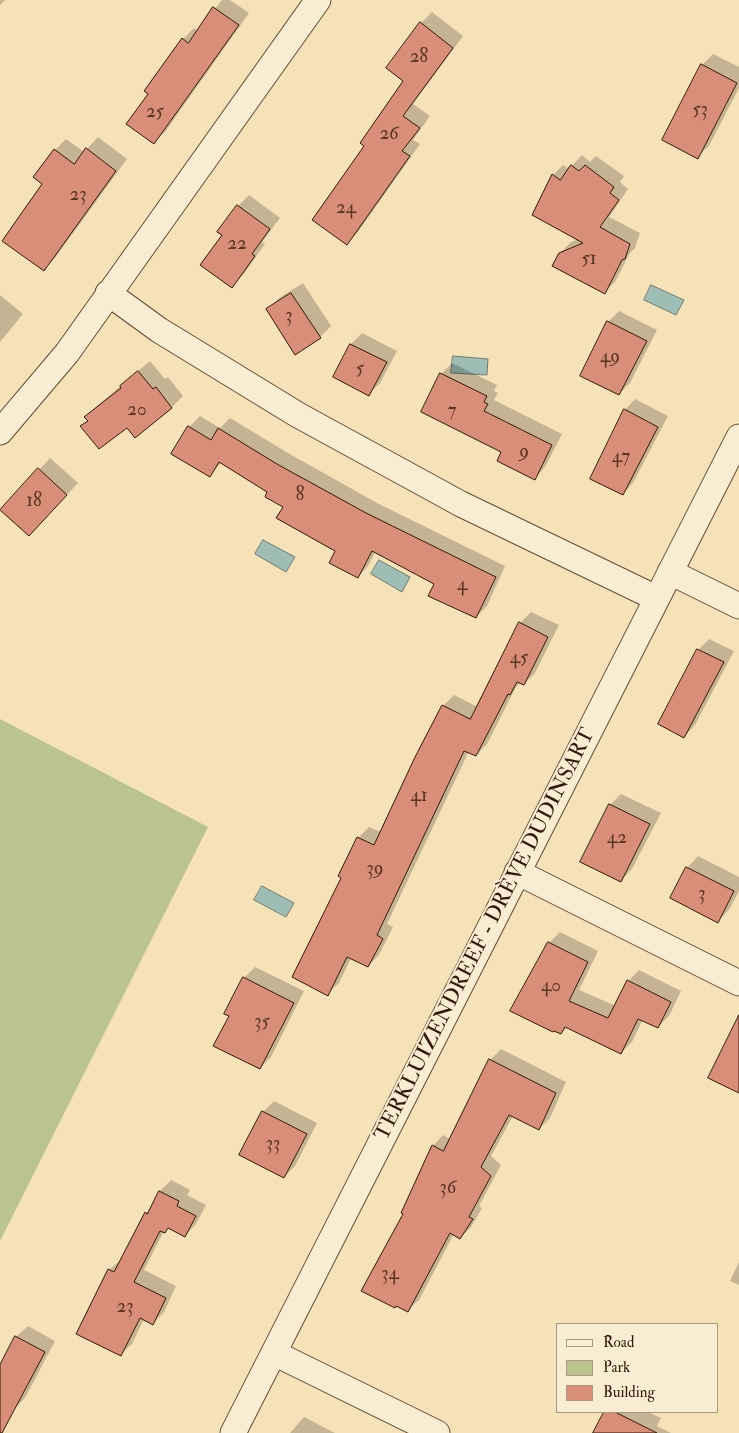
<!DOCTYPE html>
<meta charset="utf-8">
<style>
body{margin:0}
#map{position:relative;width:739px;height:1433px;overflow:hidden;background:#f5e2b9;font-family:"IM FELL Double Pica",serif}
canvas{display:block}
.legend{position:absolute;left:556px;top:1323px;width:162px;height:90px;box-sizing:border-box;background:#f8ecd2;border:1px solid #a99882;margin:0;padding:6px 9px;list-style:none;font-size:15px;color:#321909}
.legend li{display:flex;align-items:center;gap:10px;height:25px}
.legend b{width:25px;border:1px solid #a99882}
</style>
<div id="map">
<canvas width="739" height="1433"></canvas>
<ul class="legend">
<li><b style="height:6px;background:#f8ecd2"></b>Road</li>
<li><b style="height:14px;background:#bbc390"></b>Park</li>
<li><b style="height:14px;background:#d98e79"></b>Building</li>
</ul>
</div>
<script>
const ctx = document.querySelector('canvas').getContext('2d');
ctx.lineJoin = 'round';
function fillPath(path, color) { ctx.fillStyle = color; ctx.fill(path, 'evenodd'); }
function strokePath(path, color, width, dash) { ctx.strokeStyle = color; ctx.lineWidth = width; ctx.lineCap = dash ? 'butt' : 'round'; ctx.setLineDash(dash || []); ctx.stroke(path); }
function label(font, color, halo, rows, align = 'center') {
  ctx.font = font + ' "IM FELL Double Pica",serif'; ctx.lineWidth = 4; ctx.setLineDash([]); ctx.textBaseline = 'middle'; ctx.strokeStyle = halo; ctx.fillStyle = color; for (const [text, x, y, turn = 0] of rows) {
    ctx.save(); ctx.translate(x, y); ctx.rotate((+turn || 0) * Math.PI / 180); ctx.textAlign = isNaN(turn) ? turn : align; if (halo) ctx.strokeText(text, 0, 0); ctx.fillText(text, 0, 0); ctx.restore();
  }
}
const green = new Path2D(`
 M0,719L208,827L0,1241Z`);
const water = new Path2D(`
 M651,285L684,300L676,315L644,300Z
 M453,356L488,359L487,375L451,373Z
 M263,540L295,557L286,572L255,554Z
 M379,560L410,577L402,592L371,574Z
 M262,886L294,903L286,917L254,900Z`);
const shadow = new Path2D(`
 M0,0H5L0,5Z
 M222,0H230L249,13L165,132L153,143L150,93L183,39L194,28L198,31Z
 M432,12L463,36L413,104L430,116L413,140L420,144L358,232L347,243L365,146L404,80L421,23Z
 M713,54L739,67V88L709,146L697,157L702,65Z
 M98,137L127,159L55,258L44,269V184L55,150L66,139L84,152Z
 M582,155L590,162L596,156L624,176L620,182L628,189L609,217L640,233L635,248L630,253L615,282L604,292L560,253L571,242L579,239L553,175L563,165L569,169Z
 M249,195L280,218L262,242L265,244L243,275L232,286L224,235L238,206Z
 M303,283L331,326L320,337L268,309L279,298Z
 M0,295L23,314L0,342Z
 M619,311L657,330L630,383L619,394L608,322Z
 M362,333L397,351L380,383L369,394L335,377L351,344Z
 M150,361L165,379L168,377L183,396L172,407L135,436L127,426H82L89,420L86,417L97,406Z
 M452,363L497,385L494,391L498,393L494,400L562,434L545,467L535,478L503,452L441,374Z
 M635,399L668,416L633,483L623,494L625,410Z
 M200,416L220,428L230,418L288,453L377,503L505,566L487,606L476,617L436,583L376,551L368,566L358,577L337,550L269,491L222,462L210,475L189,427Z
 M50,458L78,483L40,524L2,510Z
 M531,612L559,625L535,673L524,684L521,682L516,687L487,744L476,755L469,751L387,924L393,927L379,955L368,966L351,958L339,983L327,994L343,878L358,838L369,827L381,832L443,706L454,695L478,707L520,623Z
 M709,639L734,651L695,725L684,737L698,650Z
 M621,794L661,813L632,869L621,880L582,861L610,805Z
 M698,856L739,877V891L729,910L718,921L687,868Z
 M560,932L598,951L579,990L616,1006L628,981L639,970L681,991L669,1016L658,1027L643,1019L632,1042L621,1053L567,1027L561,1033L549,943Z
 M255,967L304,991L271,1057L260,1068L230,1015L244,978Z
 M501,1049L566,1082L550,1118L539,1129L513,1116L491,1156L501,1165L479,1206L482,1208L471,1227L460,1238L454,1234L419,1300L408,1310L405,1213L433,1146L443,1135L450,1139L490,1060Z
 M274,1101L317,1123L295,1166L284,1177L263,1112Z
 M171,1180L190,1190L187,1195L206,1205L196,1224L185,1236L169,1227L164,1231L144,1270L176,1286L164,1312L153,1323L144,1319L132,1344L120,1355L109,1270L122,1259L146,1213L153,1206L160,1191Z
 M739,1262V1285L730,1281Z
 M28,1326L55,1341L25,1398L14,1409L0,1401V1368L16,1337Z
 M605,1412H648L661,1418L657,1426L671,1433H594Z
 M304,1417L335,1433H290Z`);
const building = new Path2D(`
 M213,7L239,25L154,144L126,124L148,94L144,91L182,38L188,43Z
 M420,22L453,48L403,116L420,128L402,151L410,156L347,245L312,220L364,146L360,143L403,81L386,68Z
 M701,64L737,83L698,159L662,140Z
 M86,148L116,171L44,271L2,241L42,184L33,177L54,149L74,164Z
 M571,165L579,171L585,165L614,187L610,193L619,200L600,227L630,244L625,259L622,260L605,294L552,266L559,253L583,243L532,215L552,174L560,180Z
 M237,205L270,229L252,254L255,256L232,288L200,265L222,235L217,232Z
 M291,293L321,338L295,355L266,309Z
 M607,321L647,341L619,395L580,376Z
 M350,344L387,362L369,396L333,377Z
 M138,371L153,389L156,387L172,408L135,438L127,428L99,449L80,426L88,421L84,417L121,388L120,386Z
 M440,373L487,396L484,402L488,404L484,411L552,445L535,480L497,461L501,452L421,412Z
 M624,409L658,427L623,495L590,479Z
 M188,426L211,440L218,428L277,464L366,513L496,577L476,618L428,596L434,584L372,551L358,578L329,563L335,551L276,518L283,507L265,497L267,492L219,462L210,477L171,454Z
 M38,468L67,495L29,536L0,510Z
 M519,622L548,637L524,685L517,682L510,695L508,694L476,756L464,751L377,935L383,939L368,967L347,957L328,996L292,977L341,878L338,876L357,837L374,845L415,757L442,705L470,719Z
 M697,649L724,662L684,738L658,724Z
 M609,804L650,824L621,882L580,862Z
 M686,867L734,891L718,923L670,898Z
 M548,942L588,962L569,1001L608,1018L627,980L671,1002L658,1028L638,1019L621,1054L565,1027L561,1034L554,1031L553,1032L510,1011Z
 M243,977L294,1003L260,1069L213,1046L229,1016L224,1014Z
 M739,1015V1093L708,1078Z
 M489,1059L556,1093L539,1130L509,1115L481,1167L491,1176L469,1217L473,1219L460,1239L450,1233L408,1312L396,1306L395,1308L361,1291L403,1214L401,1213L432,1145L443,1151Z
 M262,1111L307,1134L284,1178L239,1155Z
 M159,1191L179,1201L177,1206L196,1216L185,1237L168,1228L165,1233L160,1231L134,1282L166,1298L153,1325L140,1318L121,1356L76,1334L108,1269L114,1272L145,1212L147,1214Z
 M15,1336L45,1352L2,1433H0V1365Z
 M604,1412H615L657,1433H593Z`);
const street = new Path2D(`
 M108,293L159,330L298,415L461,504L656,598
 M0,432L67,353L318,0
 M670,572L739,606
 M517,872L739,983
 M274,1353L437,1433
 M233,1433L739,437`);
const numberNames = [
 ["28",419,58],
 ["53",700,111],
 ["25",155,113],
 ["26",389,135],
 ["23",78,196],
 ["24",346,209],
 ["22",237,245],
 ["51",589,260],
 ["3",289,317],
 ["49",610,358],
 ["5",360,370],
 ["20",137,411],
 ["7",452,412],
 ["9",524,453],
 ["47",621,458],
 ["8",300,496],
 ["18",34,502],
 ["4",462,586],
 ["45",519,659],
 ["41",419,797],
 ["42",617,839],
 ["39",375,870],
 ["3",702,895],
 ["40",551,987],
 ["35",262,1023],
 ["33",273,1145],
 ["36",448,1189],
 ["34",390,1275],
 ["23",125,1308]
];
const streetNames = [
 ["TERKLUIZENDREEF - DRÈVE DUDINSART",486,935,-63]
];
fillPath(green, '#bbc390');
fillPath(water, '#9dbdb5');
strokePath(water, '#727b70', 1);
fillPath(shadow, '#0003');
fillPath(building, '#d98e79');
strokePath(building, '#321909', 1);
strokePath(street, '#634b35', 27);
strokePath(street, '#f8ecd2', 25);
label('19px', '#5c3625', null, numberNames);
label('21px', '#321909', '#f8ecd2', streetNames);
</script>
